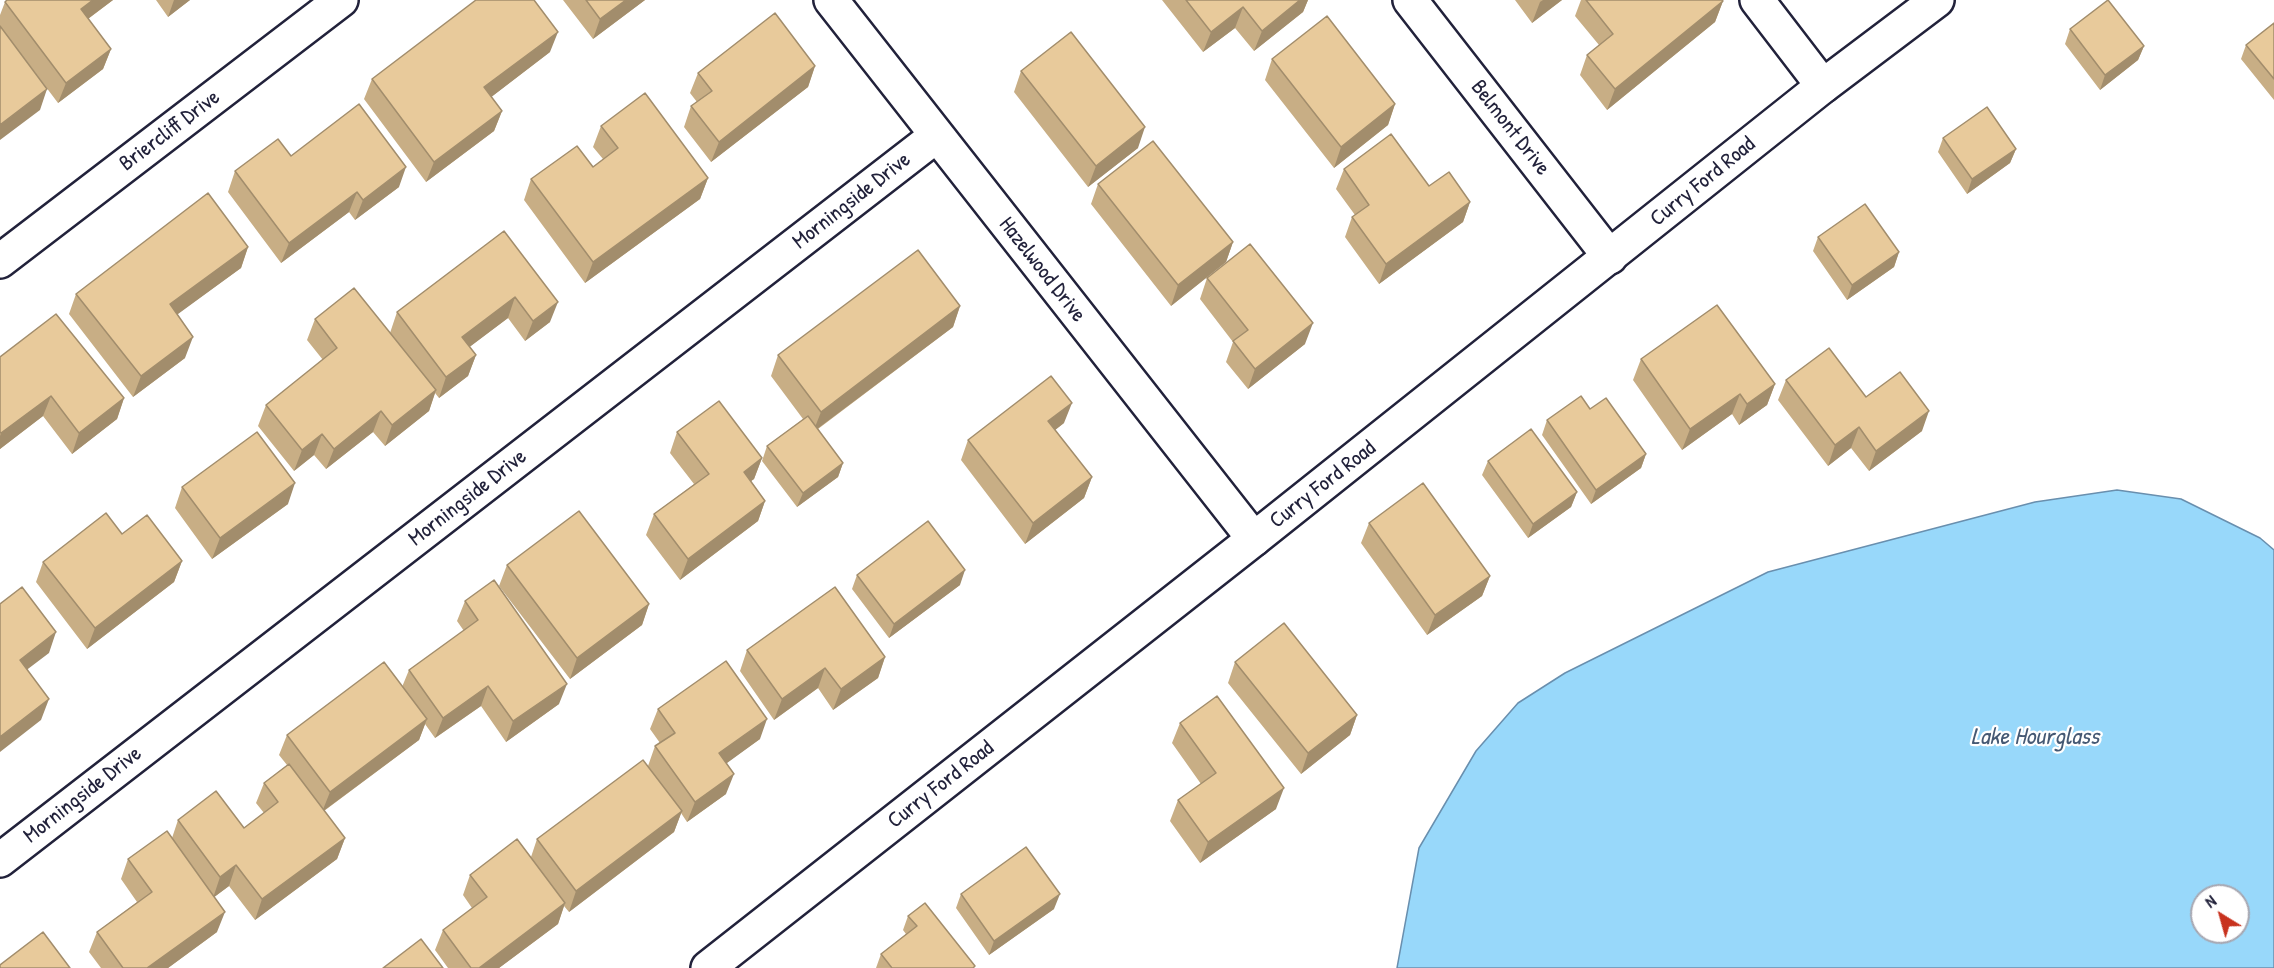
<!DOCTYPE html>
<style>
body{margin:0}
#map{position:relative;width:2274px;height:968px;overflow:hidden;background:#fff;font-family:"Patrick Hand",sans-serif}
canvas{display:block}
.north{position:absolute;left:2190px;top:884px;width:60px;height:60px;box-sizing:border-box;background:#fff;border:2px solid #a7a7b1;border-radius:50%;rotate:323deg;font-size:16px;font-weight:700;line-height:24px;text-align:center;color:#22223b}
.north::after{content:'';display:block;margin:auto;width:21px;height:27px;background:#c8321e;clip-path:polygon(50% 0,100% 100%,50% 72%,0 100%)}
</style>
<div id="map">
<canvas width="2274" height="968"></canvas>
<div class="north">N</div>
</div>
<script>
const ctx = document.querySelector('canvas').getContext('2d');
ctx.lineJoin = 'round';
function fillPath(path, color) { ctx.fillStyle = color; ctx.fill(path, 'evenodd'); }
function strokePath(path, color, width, dash) { ctx.strokeStyle = color; ctx.lineWidth = width; ctx.lineCap = dash ? 'butt' : 'round'; ctx.setLineDash(dash || []); ctx.stroke(path); }
function label(font, color, halo, rows, align = 'center') {
  ctx.font = font + ' "Patrick Hand",sans-serif'; ctx.lineWidth = 4.5; ctx.setLineDash([]); ctx.textBaseline = 'middle'; ctx.strokeStyle = halo; ctx.fillStyle = color; for (const [text, x, y, turn = 0] of rows) {
    ctx.save(); ctx.translate(x, y); ctx.rotate((+turn || 0) * Math.PI / 180); ctx.textAlign = isNaN(turn) ? turn : align; if (halo) ctx.strokeText(text, 0, 0); ctx.fillText(text, 0, 0); ctx.restore();
  }
}
const water = new Path2D(`
 M2117,490L2181,499L2260,538L2274,550V968H1397L1419,848L1476,751L1518,703L1565,673L1768,572L2035,502ZM2202,896H2238V932H2202Z`);
const minor = new Path2D(`
 M831,0L1254,539
 M1410,0L1610,257
 M1757,0L1823,86
 M0,261L341,0
 M0,860L936,136`);
const tertiary = new Path2D(`
 M708,968L1254,539L1823,86L1937,0`);
const wall = new Path2D(`
 M7,0H113L88,19L111,49L103,69L58,103L0,26V15L5,2Z
 M156,0H190L168,17Z
 M563,0H645L593,39Z
 M1162,0H1308L1303,12L1254,51L1235,28L1203,52Z
 M1515,0H1562L1532,23Z
 M1581,0H1722L1723,1L1715,22L1607,110L1580,75L1587,55L1599,45L1575,16Z
 M2274,23V100L2241,59L2246,45Z
 M2070,29L2144,46L2138,60L2100,90L2065,44Z
 M550,52L491,97L502,111L494,131L426,182L364,99L372,79Z
 M1272,59L1395,104L1388,125L1334,168L1265,80Z
 M815,66L808,87L711,162L684,127L691,106L697,102L690,93L698,73Z
 M1021,71L1138,148L1088,187L1014,92Z
 M601,126L708,178L700,199L585,283L524,200L531,179L593,167L603,159L593,147Z
 M1943,138L2016,149L2010,163L1967,194L1938,152Z
 M291,156L399,187L355,220L349,212L281,263L228,192L235,171Z
 M1344,169L1429,186L1470,202L1463,222L1379,284L1345,237L1352,217L1355,215L1336,189Z
 M1098,184L1233,242L1226,262L1171,306L1091,204Z
 M504,231L550,322L525,341L508,318L469,347L476,355L468,376L439,398L435,393L429,411L385,446L373,432L326,469L314,455L294,471L258,426L266,405L323,360L307,340L315,319L390,333L397,312Z
 M1818,237L1899,252L1894,267L1847,300L1813,251Z
 M248,247L241,268L177,314L185,358L133,397L69,314L76,294Z
 M1207,278L1305,344L1248,389L1226,362L1233,342L1200,299Z
 M960,306L953,327L818,429L843,463L838,477L797,507L762,461L767,446L803,419L771,376L778,355Z
 M0,357L124,398L117,419L72,454L43,416L0,449Z
 M1641,359L1775,384L1767,405L1739,425L1732,414L1682,450L1633,380Z
 M1786,380L1866,397L1922,431L1869,471L1851,448L1828,466L1778,400Z
 M1590,409L1646,454L1641,468L1591,504L1542,435L1547,420Z
 M1064,423L1055,430L1092,477L1084,498L1025,544L961,460L968,440Z
 M677,432L762,458L754,479L751,481L765,501L758,521L680,580L646,535L654,514L694,484L670,453Z
 M1488,461L1577,492L1571,507L1528,538L1482,475Z
 M182,487L288,504L212,559L175,508Z
 M1369,523L1490,576L1482,596L1427,635L1361,543Z
 M122,534L182,561L174,582L87,649L36,582L43,562Z
 M507,565L649,604L642,625L570,679L499,586Z
 M857,575L960,585L889,638L852,589Z
 M465,601L559,704L506,742L481,706L435,738L425,724L419,740L324,811L345,838L337,859L255,920L229,886L214,897L217,932L168,968H101L89,952L97,932L137,902L121,879L128,859L172,838L178,820L244,828L264,813L256,803L264,783L287,765L279,755L287,735L402,687L409,670L464,631L457,621Z
 M747,650L885,657L878,678L833,710L818,688L774,720L740,671Z
 M1235,662L1357,715L1350,735L1301,774L1228,683Z
 M658,709L760,739L726,763V794L687,822L681,813L674,832L569,912L564,906L558,924L499,968H448L435,950L443,930L472,908L463,895L470,875L531,857L537,839L648,766L655,746L660,743L650,729Z
 M1180,723L1276,809L1200,863L1170,821L1178,800L1201,784L1172,743Z
 M961,894L1054,909L989,955L956,908Z
 M908,916L974,968H876L881,954L906,934L903,930Z`);
const shadedWall = new Path2D(`
 M93,0H113L73,30L81,9Z
 M174,0H190L168,17Z
 M626,0H645L593,39L600,19Z
 M1300,0H1308L1303,12L1254,51L1262,31Z
 M1543,0H1562L1532,23L1540,2Z
 M1723,1L1715,22L1607,110L1615,89Z
 M1243,7L1235,28L1203,52L1211,32Z
 M558,32L550,52L477,108L484,87Z
 M2144,46L2138,60L2100,90L2105,75Z
 M111,49L103,69L58,103L66,83Z
 M815,66L808,87L711,162L719,142Z
 M47,89L40,110L0,140V125Z
 M1395,104L1388,125L1334,168L1341,147Z
 M502,111L494,131L426,182L434,162Z
 M1145,127L1138,148L1088,187L1096,166Z
 M2016,149L2010,163L1967,194L1972,179Z
 M406,167L399,187L355,220L363,200Z
 M708,178L700,199L585,283L593,262Z
 M357,192L349,212L281,263L289,243Z
 M1470,202L1463,222L1379,284L1386,264Z
 M1233,242L1226,262L1171,306L1178,285Z
 M248,247L241,268L163,325L170,304Z
 M1899,252L1894,267L1847,300L1852,285Z
 M515,297L508,318L455,358L462,337Z
 M558,302L550,322L525,341L533,321Z
 M960,306L953,327L813,432L821,412Z
 M1313,323L1305,344L1248,389L1255,369Z
 M193,337L185,358L133,397L141,376Z
 M476,355L468,376L439,398L446,377Z
 M1775,384L1767,405L1739,425L1747,404Z
 M436,390L429,411L385,446L392,425Z
 M1740,394L1732,414L1682,450L1690,429Z
 M51,396L43,416L0,449V436L1,433Z
 M124,398L117,419L72,454L79,433Z
 M1072,403L1064,423L1041,441L1048,421Z
 M381,411L373,432L326,469L334,449Z
 M1929,411L1922,431L1869,471L1876,451Z
 M1859,427L1851,448L1828,466L1835,445Z
 M322,434L314,455L294,471L302,450Z
 M1646,454L1641,468L1591,504L1596,490Z
 M762,458L754,479L736,492L744,472Z
 M843,463L838,477L797,507L803,493Z
 M1092,477L1084,498L1025,544L1033,523Z
 M295,483L288,504L212,559L220,538Z
 M1577,492L1571,507L1528,538L1533,524Z
 M765,501L758,521L680,580L688,559Z
 M182,561L174,582L87,649L95,628Z
 M965,570L960,585L889,638L894,624Z
 M1490,576L1482,596L1427,635L1435,615Z
 M649,604L642,625L570,679L577,658Z
 M56,632L49,653L12,681L20,660Z
 M885,657L878,678L833,710L841,689Z
 M825,668L818,688L774,720L782,699Z
 M567,684L559,704L506,742L513,721Z
 M488,686L481,706L435,738L443,718Z
 M49,699L41,720L0,752V737Z
 M1357,715L1350,735L1301,774L1308,753Z
 M427,719L419,740L322,812L330,792Z
 M767,719L760,739L712,774L719,753Z
 M734,774L726,794L687,822L695,802Z
 M1284,788L1276,809L1200,863L1208,842Z
 M682,811L674,832L569,912L576,891Z
 M345,838L337,859L255,920L262,899Z
 M236,865L229,886L213,898L220,877Z
 M1060,894L1054,909L989,955L994,941Z
 M565,903L558,924L499,968H479Z
 M225,912L217,932L168,968H147Z`);
const building = new Path2D(`
 M7,0H93L81,9L111,49L66,83L5,2Z
 M476,0H534L558,32L484,87L502,111L434,162L372,79Z
 M586,0H626L600,19Z
 M1186,0H1300L1262,31L1243,7L1211,32Z
 M1586,0H1722L1723,1L1615,89L1587,55L1613,34Z
 M2108,0L2144,46L2105,75L2070,29Z
 M775,13L815,66L719,142L691,106L712,91L698,73Z
 M1327,16L1395,104L1341,147L1272,59Z
 M2274,23V79L2246,45Z
 M0,26L47,89L0,125Z
 M1071,32L1145,127L1096,166L1021,71Z
 M645,93L708,178L593,262L531,179L577,146L593,167L618,148L601,126Z
 M359,104L406,167L363,200L357,192L289,243L235,171L278,139L291,156Z
 M1987,107L2016,149L1972,179L1943,138Z
 M1391,134L1429,186L1449,172L1470,202L1386,264L1352,217L1369,205L1344,169Z
 M1153,141L1233,242L1178,285L1098,184Z
 M208,193L248,247L170,304L193,337L141,376L76,294Z
 M1865,204L1899,252L1852,285L1818,237Z
 M504,231L558,302L533,321L515,297L462,337L476,355L446,377L397,312Z
 M1250,244L1313,323L1255,369L1233,341L1248,330L1207,278Z
 M918,250L960,306L821,412L778,355Z
 M354,288L436,390L392,425L381,411L334,449L322,434L302,450L266,405L337,348L315,319Z
 M1717,305L1775,384L1747,404L1740,394L1690,429L1641,359Z
 M56,314L124,398L79,433L51,396L1,433L0,432V357Z
 M1829,348L1866,397L1900,372L1929,411L1876,451L1859,427L1835,445L1786,380Z
 M1051,376L1072,403L1048,421L1092,477L1033,523L968,440Z
 M1581,396L1590,409L1606,398L1646,454L1596,490L1547,420Z
 M719,401L762,458L744,472L765,501L688,559L654,514L709,474L677,432Z
 M808,416L843,463L803,493L767,446Z
 M1531,429L1577,492L1533,524L1488,461Z
 M257,432L295,483L220,538L182,487Z
 M1423,483L1490,576L1435,615L1369,523Z
 M579,511L649,604L577,658L507,565Z
 M106,513L122,534L147,515L182,561L95,628L43,562Z
 M928,521L965,570L894,624L857,575Z
 M494,580L567,684L513,721L488,686L443,718L409,670L478,620L465,601Z
 M22,587L56,632L20,660L49,699L0,737V604Z
 M835,587L885,657L841,689L825,668L782,699L747,650Z
 M1284,623L1357,715L1308,753L1235,662Z
 M726,661L767,719L719,753L734,774L695,802L655,746L675,733L658,709Z
 M384,662L427,719L330,792L287,735Z
 M1217,696L1284,788L1208,842L1178,800L1216,773L1180,723Z
 M643,760L682,811L576,891L537,839Z
 M289,764L345,838L262,899L236,865L220,877L178,820L216,791L244,828L278,802L264,783Z
 M167,831L225,912L147,968H123L97,932L152,892L128,859Z
 M517,839L565,903L479,968H471L443,930L487,897L470,875Z
 M1026,847L1060,894L994,941L961,894Z
 M925,903L975,966L973,968H892L881,954L917,926L908,916Z
 M43,932L70,968H0V965Z
 M421,939L443,968H383Z`);
const streetNames = [
 ["Belmont Drive",1510,128,52],
 ["Briercliff Drive",170,131,-37],
 ["Curry Ford Road",1703,182,-39],
 ["Morningside Drive",852,201,-38],
 ["Hazelwood Drive",1042,270,52],
 ["Curry Ford Road",1323,485,-38],
 ["Morningside Drive",468,498,-38],
 ["Curry Ford Road",941,785,-38],
 ["Morningside Drive",83,795,-38]
];
const waterNames = [
 ["Lake Hourglass",2035,738]
];
fillPath(water, '#98d8fa');
strokePath(water, '#698fae', 1.5);
strokePath(minor, '#22223b', 38);
strokePath(tertiary, '#22223b', 38);
strokePath(minor, '#fff', 33);
strokePath(tertiary, '#fff', 33);
fillPath(wall, '#c8ae85');
fillPath(shadedWall, '#a28d6c');
fillPath(building, '#e8ca9b');
strokePath(building, '#a28d6c', 1.5);
label('22px', '#22223b', '#fff', streetNames);
label('italic 24px', '#455974', '#fff', waterNames);
</script>
